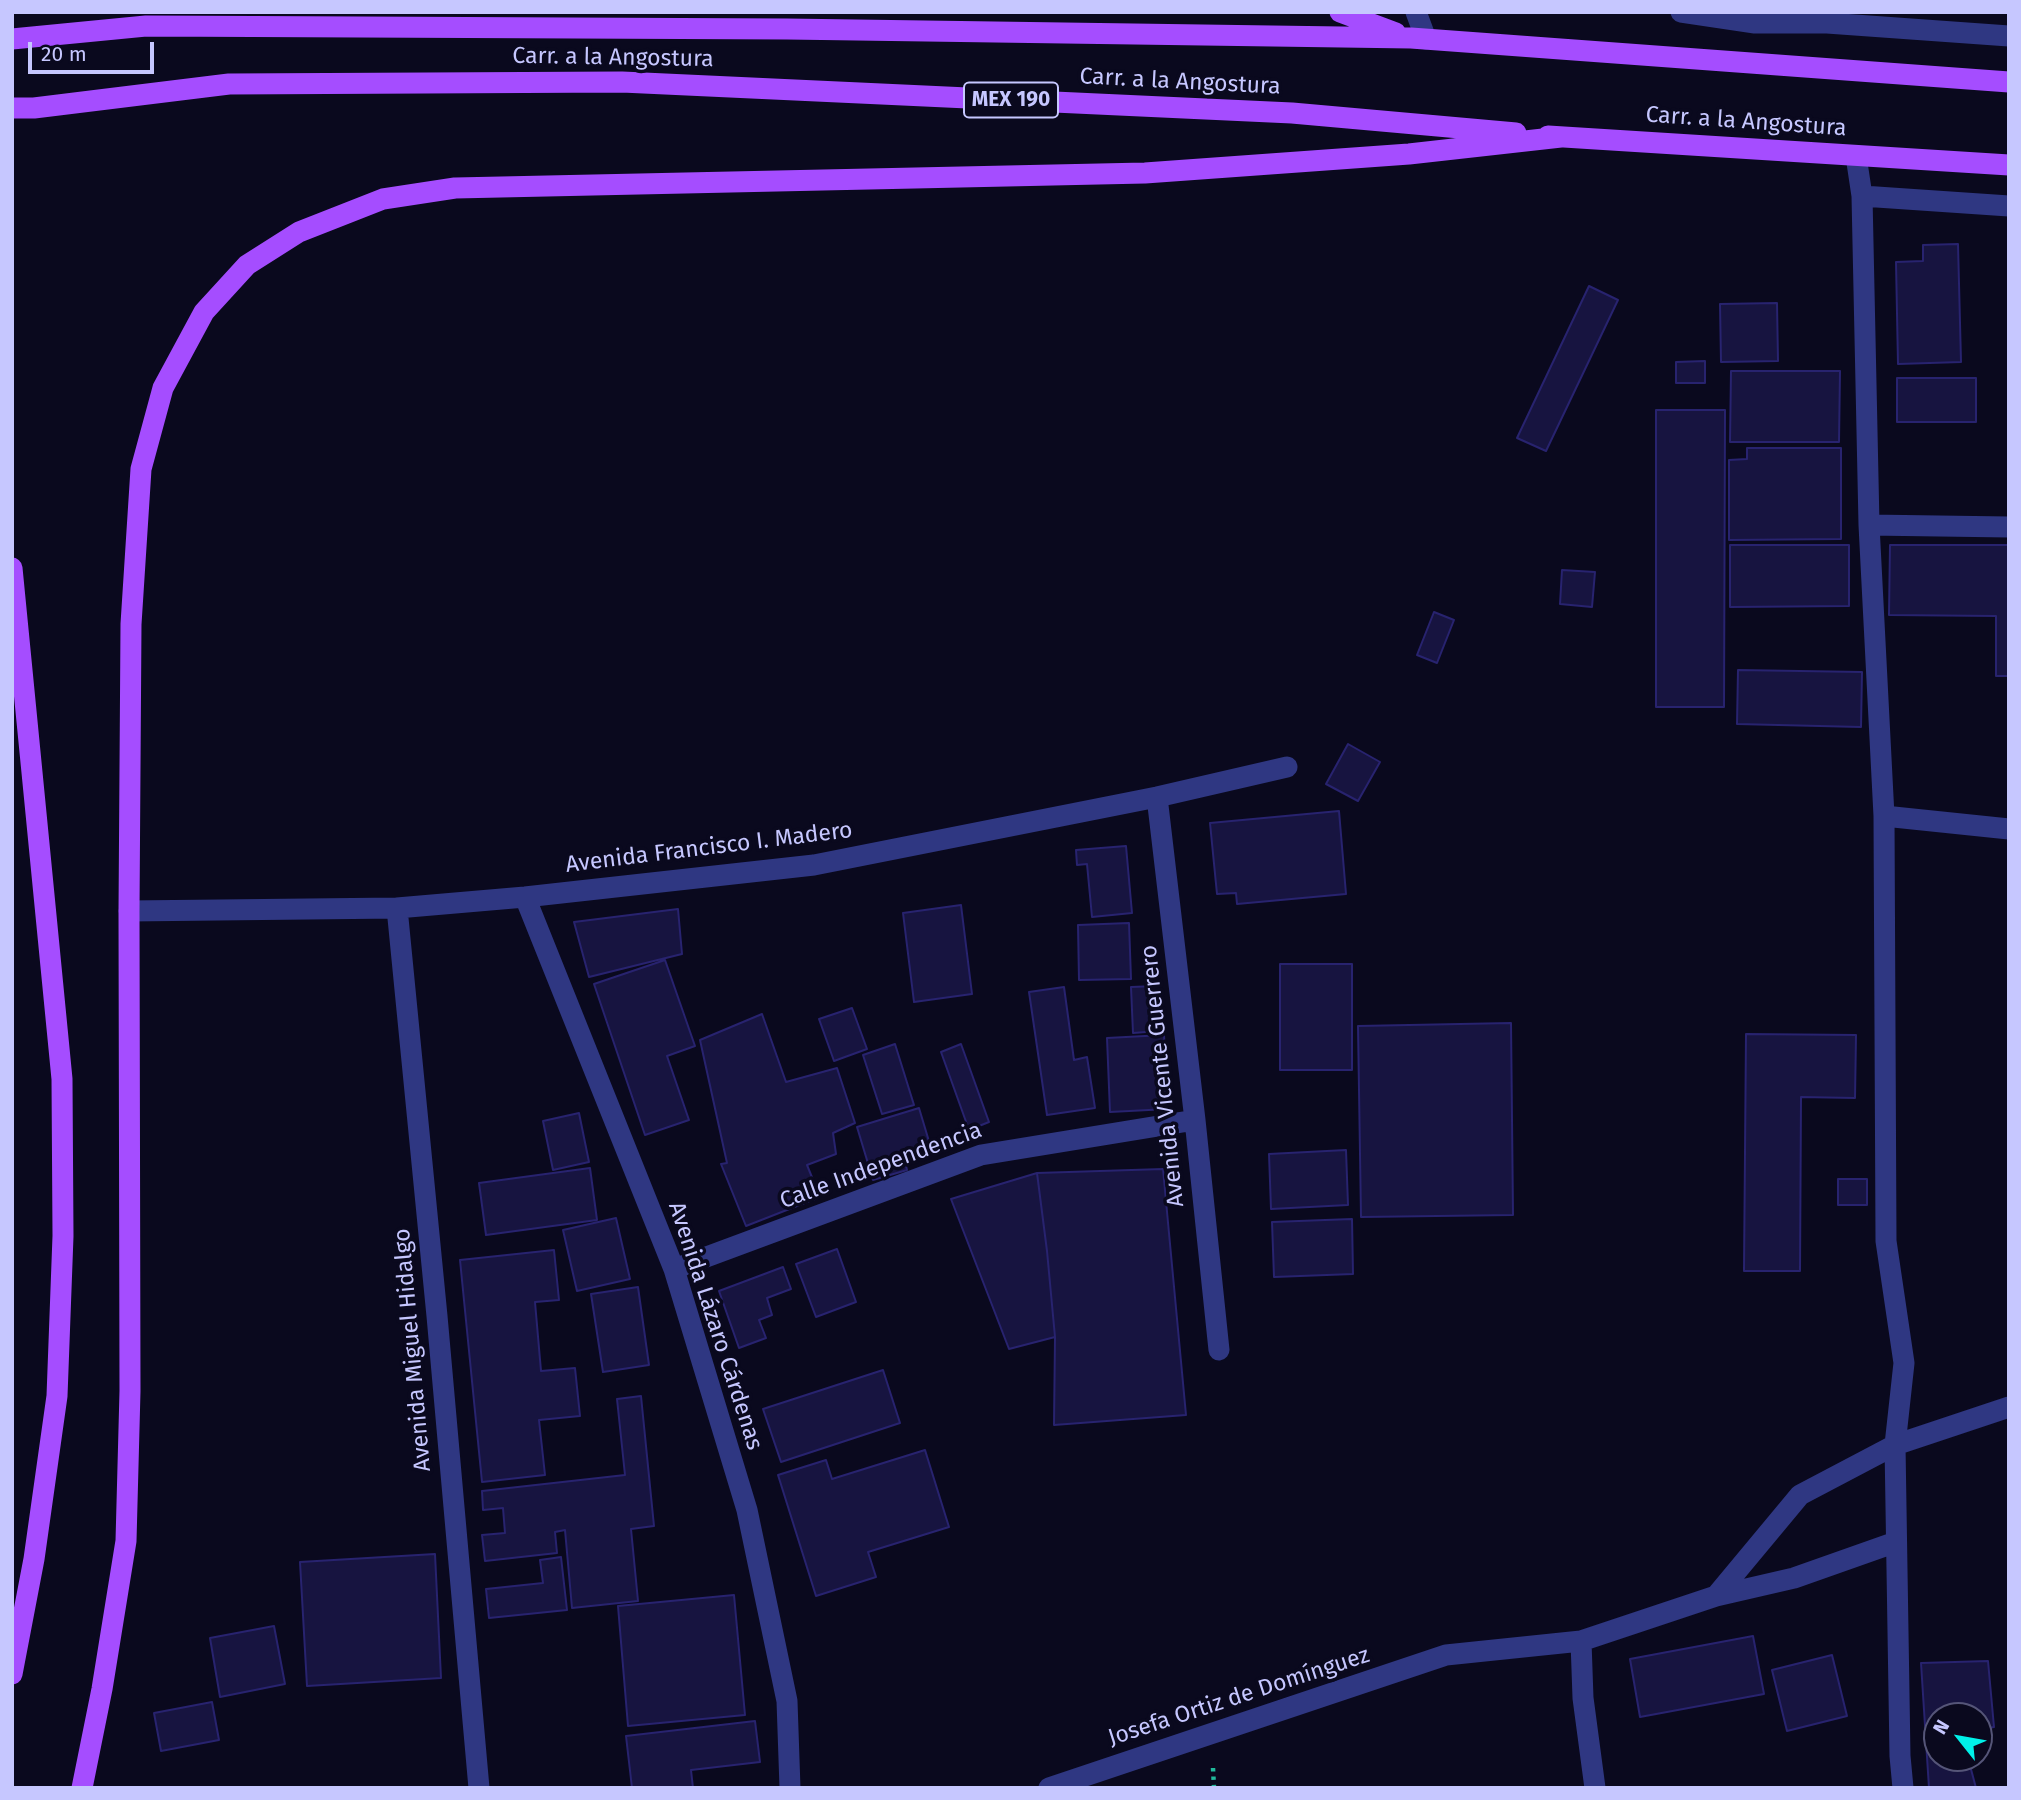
<!DOCTYPE html>
<meta charset="utf-8">
<style>
body{margin:0}
#map{position:relative;width:2021px;height:1800px;overflow:hidden;background:#0a091e;font-family:"Fira Sans",sans-serif}
canvas{display:block}
.frame{position:absolute;inset:0;border:14px solid #c6c7ff;pointer-events:none}
.north{position:absolute;left:1923px;top:1702px;width:70px;height:70px;box-sizing:border-box;background:#0a091e;border:2px solid #555578;border-radius:50%;rotate:301deg;font-size:19px;font-weight:700;line-height:28px;text-align:center;color:#c6c7ff}
.north::after{content:'';display:block;margin:auto;width:24px;height:32px;background:#00f1e9;clip-path:polygon(50% 0,100% 100%,50% 72%,0 100%)}
.scale{position:absolute;left:28px;top:42px;width:126px;height:32px;box-sizing:border-box;border:4px solid #c6c7ff;border-top:0;padding-left:9px;font-size:21px;line-height:24px;white-space:nowrap;color:#c6c7ff;-webkit-text-stroke:5px #0a091e;paint-order:stroke}
</style>
<div id="map">
<canvas width="2021" height="1800"></canvas>
<div class="frame"></div>
<div class="north">N</div>
<div class="scale">20 m</div>
</div>
<script>
const ctx = document.querySelector('canvas').getContext('2d');
ctx.lineJoin = 'round';
function fillPath(path, color) { ctx.fillStyle = color; ctx.fill(path, 'evenodd'); }
function strokePath(path, color, width, dash) { ctx.strokeStyle = color; ctx.lineWidth = width; ctx.lineCap = dash ? 'butt' : 'round'; ctx.setLineDash(dash || []); ctx.stroke(path); }
function label(font, color, halo, rows, align = 'center') {
  ctx.font = font + ' "Fira Sans",sans-serif'; ctx.lineWidth = 7; ctx.setLineDash([]); ctx.textBaseline = 'middle'; ctx.strokeStyle = halo; ctx.fillStyle = color; for (const [text, x, y, turn = 0] of rows) {
    ctx.save(); ctx.translate(x, y); ctx.rotate((+turn || 0) * Math.PI / 180); ctx.textAlign = isNaN(turn) ? turn : align; if (halo) ctx.strokeText(text, 0, 0); ctx.fillText(text, 0, 0); ctx.restore();
  }
}
const building = new Path2D(`
 M1958,244L1961,362L1898,364L1896,262L1923,261V245Z
 M1589,286L1618,300L1546,451L1517,438Z
 M1777,303L1778,361L1721,362L1720,304Z
 M1705,361V383H1676V362Z
 M1731,371H1840L1839,442H1730Z
 M1897,378H1976V422H1897Z
 M1656,410H1725L1724,707H1656Z
 M1747,448H1841V539L1729,540V460L1747,459Z
 M1730,545H1849V606L1730,607Z
 M1890,545H2009V676H1996V616L1889,615Z
 M1562,570L1595,572L1592,607L1560,604Z
 M1434,612L1454,620L1437,663L1417,655Z
 M1738,670L1862,672L1861,727L1737,724Z
 M1348,744L1380,762L1358,801L1326,784Z
 M1339,811L1346,894L1237,904L1236,893L1217,894L1210,823Z
 M1126,846L1132,913L1092,917L1087,864L1077,865L1076,850Z
 M961,905L972,994L914,1002L903,913Z
 M678,909L682,954L589,977L574,922Z
 M1129,923L1131,979L1079,980L1078,925Z
 M665,960L695,1046L667,1056L689,1120L645,1135L594,984Z
 M1280,964H1352V1070H1280Z
 M1157,986L1159,1031L1133,1033L1131,987Z
 M1064,987L1074,1060L1087,1057L1095,1108L1047,1115L1029,992Z
 M852,1008L867,1049L834,1061L819,1019Z
 M762,1014L786,1082L837,1068L855,1123L833,1133L836,1154L807,1165L820,1197L746,1226L721,1164L727,1163L700,1040Z
 M1511,1023L1513,1215L1361,1217L1358,1026Z
 M1746,1034L1856,1035L1855,1098L1801,1097L1800,1271H1744Z
 M1164,1035L1168,1109L1110,1112L1107,1038Z
 M895,1044L914,1105L882,1114L863,1055Z
 M961,1044L989,1122L969,1130L941,1052Z
 M919,1108L931,1148L904,1157L907,1170L873,1180L857,1127Z
 M579,1113L589,1162L553,1170L543,1121Z
 M1346,1150L1348,1205L1271,1209L1269,1154Z
 M590,1168L597,1220L486,1235L479,1183Z
 M1163,1169L1186,1415L1054,1425L1055,1337L1047,1251L1037,1173Z
 M1037,1173L1047,1251L1055,1337L1009,1349L951,1199Z
 M1838,1179H1867V1205H1838Z
 M616,1218L630,1279L577,1291L563,1230Z
 M1352,1219L1353,1274L1274,1277L1272,1222Z
 M837,1249L856,1302L816,1317L796,1264Z
 M554,1250L559,1300L535,1302L541,1371L575,1368L580,1416L539,1420L545,1475L482,1482L460,1260Z
 M783,1267L791,1289L767,1298L772,1315L759,1320L766,1338L739,1348L719,1291Z
 M638,1287L649,1365L603,1372L591,1294Z
 M883,1370L900,1423L781,1462L763,1409Z
 M641,1396L654,1526L631,1529L638,1601L572,1608L565,1530L555,1532L557,1553L485,1561L482,1535L505,1533L503,1508L483,1510L482,1491L625,1475L617,1399Z
 M925,1450L949,1527L868,1552L876,1577L816,1596L778,1475L826,1460L832,1479Z
 M435,1554L441,1678L307,1686L300,1562Z
 M561,1557L567,1610L489,1618L486,1589L543,1583L540,1560Z
 M734,1595L745,1715L628,1726L618,1606Z
 M274,1626L285,1684L220,1697L210,1638Z
 M1753,1636L1764,1694L1640,1717L1630,1659Z
 M1832,1655L1847,1716L1787,1731L1772,1670Z
 M1988,1661L1994,1727L1979,1730V1716H1937V1758H1968L1976,1788H1929L1921,1663Z
 M212,1702L219,1740L161,1751L154,1713Z
 M755,1721L760,1762L691,1770L693,1788H632L626,1736Z`);
const path = new Path2D(`
 M1213,1768L1214,1788`);
const lane = new Path2D(`
 M1681,12L1755,23H1825
 M1808,12L1827,23L2009,36`);
const street = new Path2D(`
 M1416,12L1426,39
 M1856,156L1862,196L1869,525L1884,816L1886,1241L1904,1363L1895,1445L1900,1756L1903,1788
 M1862,196L2009,206
 M1869,525L2009,527
 M1157,797L1195,1120L1219,1350
 M1884,816L2009,829
 M525,897L674,1269L747,1510L787,1701L790,1788
 M397,908L437,1316L479,1788
 M129,911L397,908L525,897L814,865L1157,797L1287,767
 M674,1269L981,1155L1195,1120
 M1716,1596L1794,1578L1896,1542
 M1581,1641L1583,1698L1595,1788
 M1049,1788L1446,1655L1581,1641L1716,1596L1800,1495L1895,1445L2009,1407`);
const primary = new Path2D(`
 M1340,12L1396,33
 M12,39L146,26L787,29L1411,38L2009,82
 M12,108H34L229,84L622,82L1292,113L1516,133
 M1548,136L2009,165
 M12,568L62,1079L63,1236L57,1396L34,1559L12,1674
 M82,1788L102,1689L126,1541L130,1391L129,911L131,624L141,469L163,388L204,312L247,265L299,232L383,199L455,188L1145,173L1409,154L1561,137`);
const shields = [
 [1011,100,94]
];
const shieldNames = [
 ["MEX 190",1011,100]
];
const streetNames = [
 ["Carr. a la Angostura",613,58,1],
 ["Carr. a la Angostura",1180,82,3],
 ["Carr. a la Angostura",1746,122,4],
 ["Avenida Francisco I. Madero",709,848,-7],
 ["Avenida Vicente Guerrero",1163,1076,-96],
 ["Calle Independencia",881,1166,-20],
 ["Avenida Lázaro Cárdenas",715,1326,72],
 ["Avenida Miguel Hidalgo",413,1350,-95],
 ["Josefa Ortiz de Domínguez",1239,1697,-18]
];
fillPath(building, '#171440');
strokePath(building, '#28236f', 2);
strokePath(path, '#20b99b', 4.5, [3.5, 5]);
strokePath(lane, '#2f3782', 21);
strokePath(street, '#2f3782', 21);
strokePath(primary, '#a54dff', 21);
for (const [x, y, w] of shields) { const box = new Path2D(); box.roundRect(x - w / 2, y - 17.5, w, 35, 5); ctx.fillStyle = '#0a091e'; ctx.fill(box); strokePath(box, '#c6c7ff', 2); }
label('bold 21px', '#c6c7ff', null, shieldNames);
label('23px', '#c6c7ff', '#0a091e', streetNames);
</script>
